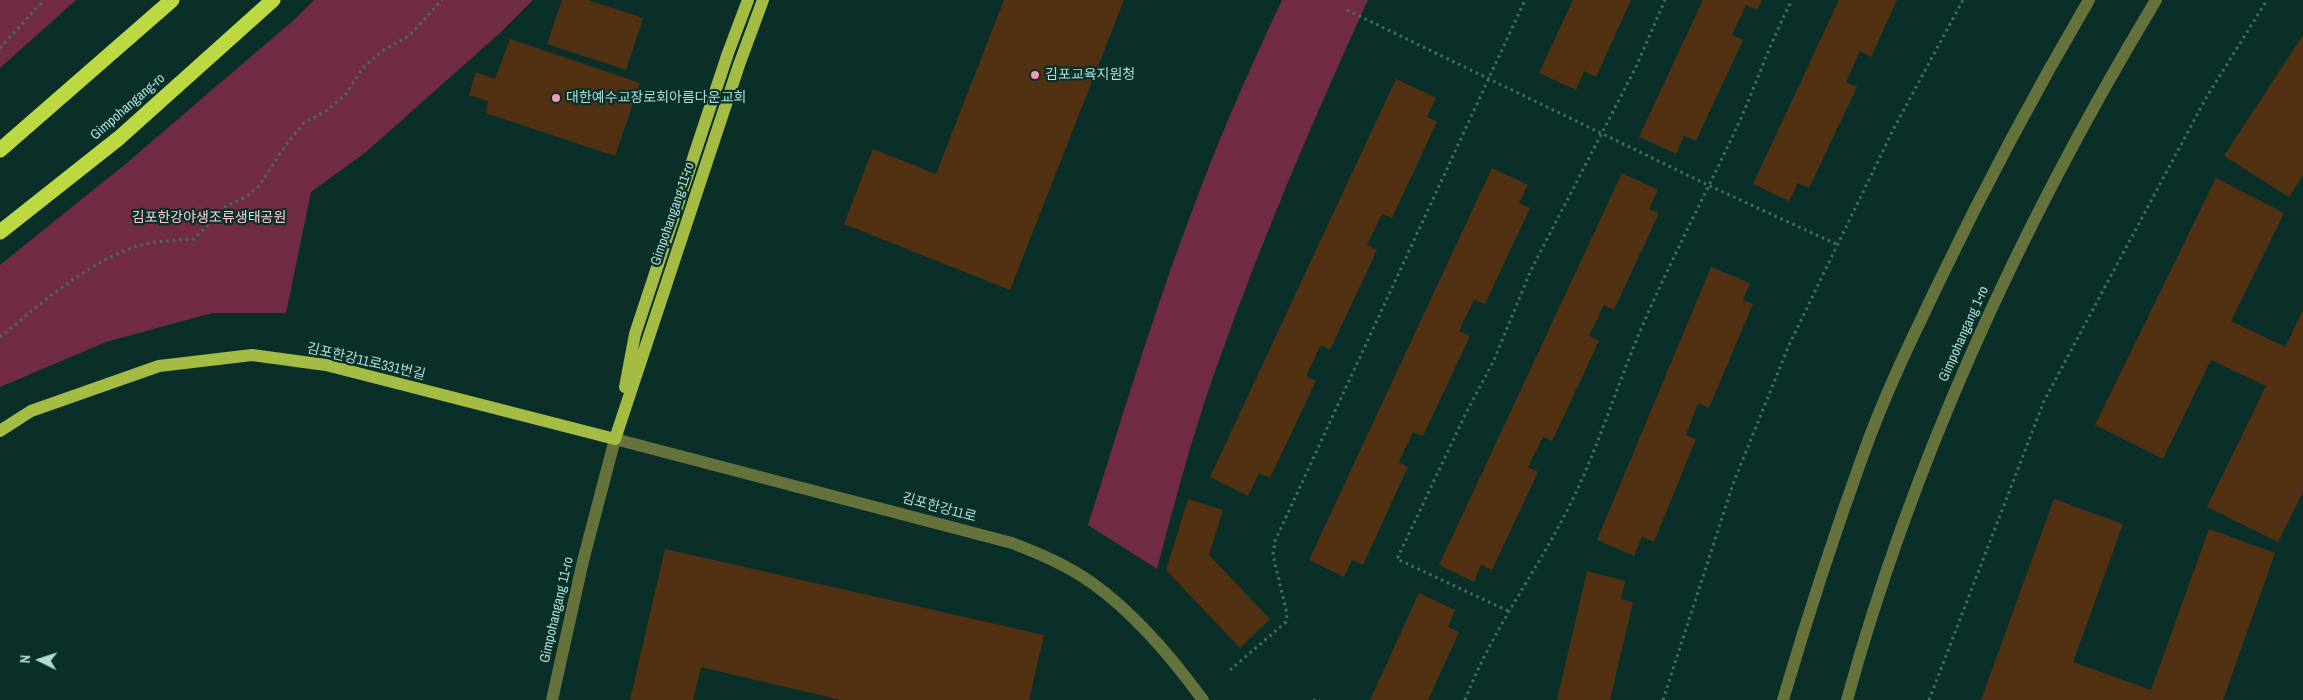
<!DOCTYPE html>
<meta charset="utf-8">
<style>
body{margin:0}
#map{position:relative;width:2303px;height:700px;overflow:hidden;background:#0a2f29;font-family:"Archivo Narrow",sans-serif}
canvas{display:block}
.north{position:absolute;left:15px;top:635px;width:50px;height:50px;-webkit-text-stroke:4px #0a2f29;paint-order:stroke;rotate:274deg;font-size:14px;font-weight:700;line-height:20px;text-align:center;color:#addfd4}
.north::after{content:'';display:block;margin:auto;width:18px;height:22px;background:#addfd4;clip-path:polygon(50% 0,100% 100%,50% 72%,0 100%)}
</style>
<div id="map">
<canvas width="2303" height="700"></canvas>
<div class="north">N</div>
</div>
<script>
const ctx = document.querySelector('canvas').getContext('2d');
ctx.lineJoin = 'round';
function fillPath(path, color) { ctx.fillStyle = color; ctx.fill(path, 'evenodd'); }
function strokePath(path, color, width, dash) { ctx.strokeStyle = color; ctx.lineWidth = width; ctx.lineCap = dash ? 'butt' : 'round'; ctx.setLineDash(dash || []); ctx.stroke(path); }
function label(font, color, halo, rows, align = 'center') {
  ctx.font = font + ' "Archivo Narrow","Noto Sans KR",sans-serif'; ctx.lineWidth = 4.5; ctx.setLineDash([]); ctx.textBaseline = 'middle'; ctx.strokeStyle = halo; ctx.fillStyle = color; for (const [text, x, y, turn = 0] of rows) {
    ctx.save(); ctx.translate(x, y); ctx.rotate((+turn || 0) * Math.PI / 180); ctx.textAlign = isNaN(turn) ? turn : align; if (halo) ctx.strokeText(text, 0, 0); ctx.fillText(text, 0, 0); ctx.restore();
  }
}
const green = new Path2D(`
 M0,0H76L0,68Z
 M314,0H533L501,32L366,152L311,192L286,313H212L106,342L0,387V265L128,162L295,19Z
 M1282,0H1368C1311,124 1258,249 1213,377C1191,440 1174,505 1157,569L1088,525C1125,408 1160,291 1205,177C1228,117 1255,58 1282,0Z`);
const building = new Path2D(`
 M562,0H588L643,18L626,70L547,44Z
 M1004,0H1124L1010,290L844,224L873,149L936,174Z
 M1573,0H1631L1596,77L1584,71L1576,90L1539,73Z
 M1703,0H1762L1757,10L1746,5L1732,35L1743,40L1696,141L1684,136L1676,154L1639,137Z
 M1839,0H1897L1871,57L1860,51L1846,82L1857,87L1809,188L1798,183L1789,201L1753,184Z
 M2303,35V175L2289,197L2224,156Z
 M510,39L640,83L615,156L486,113L488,101L469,95L476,72L495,79Z
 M1396,79L1436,98L1427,117L1437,122L1392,218L1382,214L1367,245L1377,250L1330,350L1321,345L1306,376L1316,381L1270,478L1259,473L1248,496L1210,477Z
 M1492,168L1528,185L1519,203L1530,208L1485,304L1474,300L1459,331L1470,336L1423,436L1413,432L1399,462L1408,467L1363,565L1352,560L1344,577L1309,560Z
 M1622,173L1658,190L1649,209L1659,213L1614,310L1604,305L1589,336L1599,341L1552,441L1543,437L1528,467L1538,472L1492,570L1481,565L1474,582L1439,565Z
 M2216,178L2284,213L2231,321L2285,347L2303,310V492L2278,542L2207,507L2266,386L2211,360L2163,459L2095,425Z
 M1711,267L1750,283L1743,300L1753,304L1709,408L1698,403L1686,435L1696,439L1654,542L1642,537L1634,556L1597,540Z
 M1188,499L1223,510L1209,555L1270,619L1240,648L1166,570Z
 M2054,499L2123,524L2073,662L2151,690L2209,529L2275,553L2223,700H1981Z
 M665,549L1044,635L1029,700H841L701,667L693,700H630Z
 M1587,571L1625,581L1621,599L1633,602L1610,700H1557Z
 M1419,593L1455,610L1448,627L1459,632L1428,700H1370Z`);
const path = new Path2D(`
 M1347,10L1710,186L1836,244
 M0,48L44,0
 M0,337C41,304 86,263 137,246C155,241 175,240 194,239L226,206L246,197L259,186L285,146L304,123L329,109L345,95L363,68L382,51L410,35L442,0
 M1508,611L1397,559L1466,413L1494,360L1531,270L1635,69L1665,0
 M1230,670L1286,622L1287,614L1273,555L1275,541L1525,0
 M1313,700H1320
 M1465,700C1494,624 1545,561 1578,488C1602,435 1619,381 1641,329C1672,257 1709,188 1741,118C1758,79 1772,38 1792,0
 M1663,700L1733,484L1789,345L1894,128L1963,0
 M1929,700L2044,401L2206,98L2267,0`);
const minor = new Path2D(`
 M552,700L583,561L615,439L1012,543C1040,554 1067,565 1092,583C1133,612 1173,659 1203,700
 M1783,700C1807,618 1834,535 1863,455C1884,396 1912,338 1939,282C1985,186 2035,92 2089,0
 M1847,700C1915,453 2024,219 2156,0`);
const major = new Path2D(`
 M625,387L635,334L728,53L748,0
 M0,431L31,411L159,366L252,355L326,365L615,439
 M615,439L739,65L763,0`);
const highway = new Path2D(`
 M0,150L172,0
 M0,232L119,138L273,0`);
const markers = [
 [1035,75,5,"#f09ab5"],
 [556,98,5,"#f09ab5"]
];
const poiNames = [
 ["김포교육지원청",1045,75],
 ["대한예수교장로회아름다운교회",566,98]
];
const streetNames = [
 ["Gimpohangang-ro",128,107,-41],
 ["Gimpohangang 11-ro",673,214,-71],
 ["Gimpohangang 1-ro",1964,334,-66],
 ["김포한강11로331번길",366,362,13],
 ["김포한강11로",939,508,15],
 ["Gimpohangang 11-ro",557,610,-77]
];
const parkNames = [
 ["김포한강야생조류생태공원",209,218]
];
fillPath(green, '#722b45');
fillPath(building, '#523113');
strokePath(path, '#436d65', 3, [2.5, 4]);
strokePath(minor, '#66723c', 12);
strokePath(major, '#a4bc43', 12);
strokePath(highway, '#bdd941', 15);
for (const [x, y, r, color] of markers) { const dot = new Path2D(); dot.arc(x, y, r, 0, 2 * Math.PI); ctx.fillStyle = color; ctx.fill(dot); strokePath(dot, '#0a2f29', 2); }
label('14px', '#addfd4', '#0a2f29', poiNames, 'left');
label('14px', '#addfd4', '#0a2f29', streetNames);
label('14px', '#fbcad8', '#0a2f29', parkNames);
</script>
